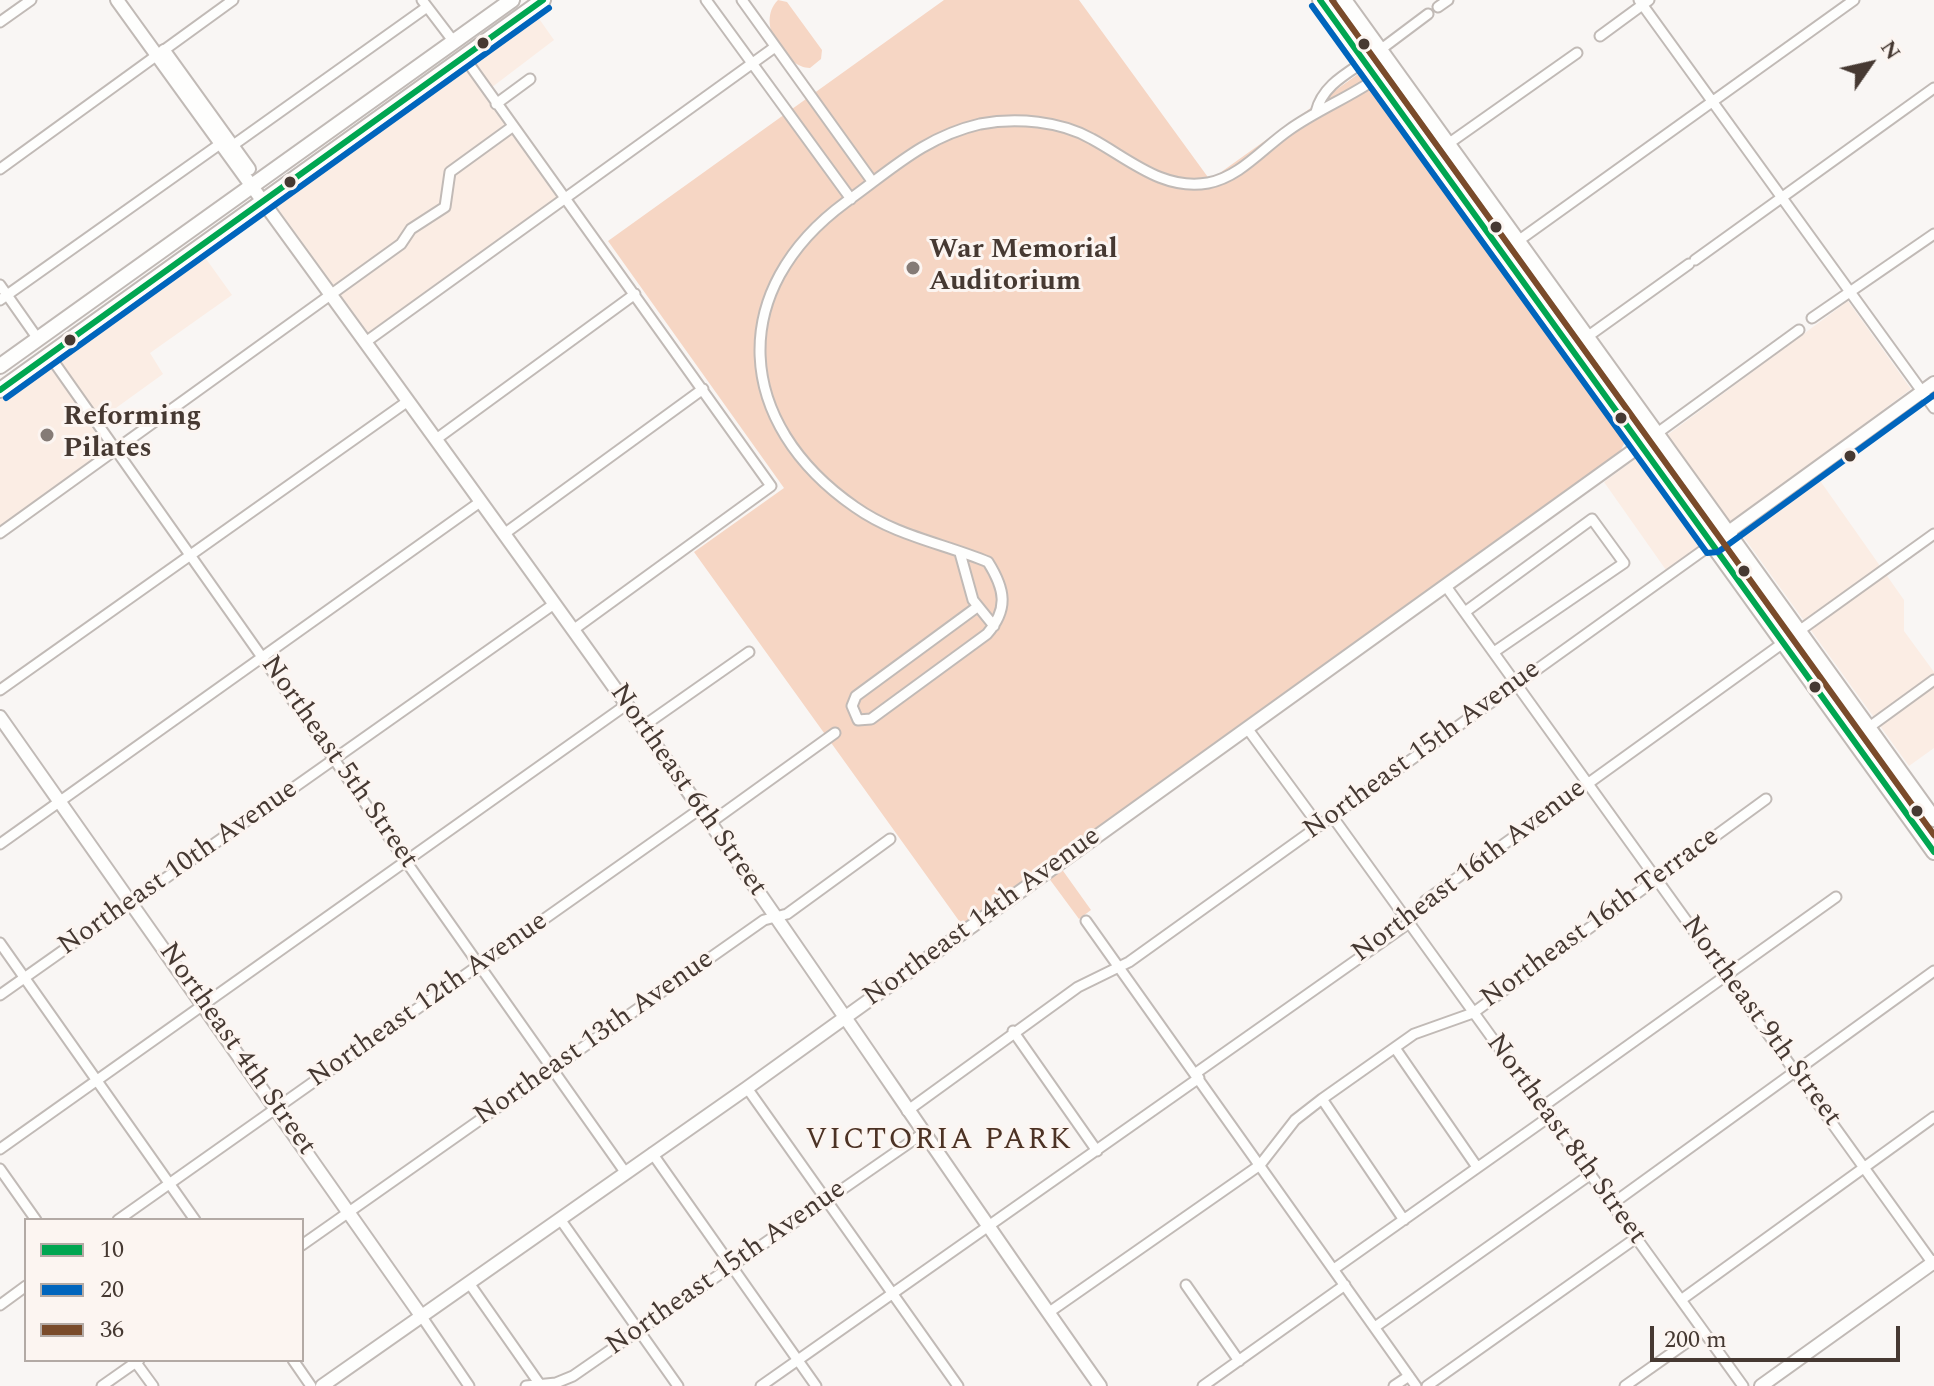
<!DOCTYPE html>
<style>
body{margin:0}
#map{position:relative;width:1934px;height:1386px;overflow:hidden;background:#f9f6f4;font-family:Spectral,serif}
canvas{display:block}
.legend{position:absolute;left:24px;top:1218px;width:280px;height:144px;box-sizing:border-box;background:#fcf5f1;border:2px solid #b3aaa5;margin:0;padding:10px 14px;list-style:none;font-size:24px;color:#463932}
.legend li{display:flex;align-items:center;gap:16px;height:40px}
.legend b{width:40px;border:2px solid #b3aaa5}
.north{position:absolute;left:1830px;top:24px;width:80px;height:80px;-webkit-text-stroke:6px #fcf5f1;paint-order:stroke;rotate:56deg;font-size:22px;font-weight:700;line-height:32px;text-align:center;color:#463932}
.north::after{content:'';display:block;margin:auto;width:28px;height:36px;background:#463932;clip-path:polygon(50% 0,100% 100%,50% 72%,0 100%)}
.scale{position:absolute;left:1650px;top:1326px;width:250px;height:36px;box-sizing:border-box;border:4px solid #463932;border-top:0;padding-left:10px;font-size:24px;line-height:28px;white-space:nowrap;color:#463932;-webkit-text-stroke:6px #fcf5f1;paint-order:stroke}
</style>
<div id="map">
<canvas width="1934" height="1386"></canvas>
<ul class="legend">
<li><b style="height:10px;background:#00a651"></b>10</li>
<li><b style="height:10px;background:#0065bd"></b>20</li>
<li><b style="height:10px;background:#7a4b2a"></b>36</li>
</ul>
<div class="north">N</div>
<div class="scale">200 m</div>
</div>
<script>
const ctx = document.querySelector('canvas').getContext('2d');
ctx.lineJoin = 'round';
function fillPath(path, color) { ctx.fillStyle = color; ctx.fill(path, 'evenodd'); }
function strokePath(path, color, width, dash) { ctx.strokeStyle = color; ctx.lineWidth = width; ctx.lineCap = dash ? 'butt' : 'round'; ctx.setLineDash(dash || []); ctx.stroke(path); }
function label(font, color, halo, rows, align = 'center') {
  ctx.font = font + ' Spectral,serif'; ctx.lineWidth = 6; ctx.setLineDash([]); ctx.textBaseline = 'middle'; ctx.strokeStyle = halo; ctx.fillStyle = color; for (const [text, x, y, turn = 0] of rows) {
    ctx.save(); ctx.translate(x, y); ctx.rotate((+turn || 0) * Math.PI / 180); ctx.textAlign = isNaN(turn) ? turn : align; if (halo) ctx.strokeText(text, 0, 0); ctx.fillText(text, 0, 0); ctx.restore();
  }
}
const built = new Path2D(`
 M535,13L554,40L483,94L557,198L369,334L276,206Z
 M204,256L232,295L150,353L163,374L91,426L107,450L0,526V400Z
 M1848,301L1911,389L1809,465L1904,600V631L1934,672V748L1909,766L1732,521L1666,570L1604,482Z`);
const green = new Path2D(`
 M778,0L787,2L822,50L821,59L810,68C787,68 754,24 778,0Z
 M944,0H1079L1210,180L1361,72L1626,440L1619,454L962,925L694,552L784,488L608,241Z
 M1061,868L1091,910L1079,919L1048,877Z`);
const street = new Path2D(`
 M422,0L454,42
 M706,0L851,199
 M742,0L872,181
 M1639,0L1934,408
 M1438,7L1448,0
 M0,22L31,0
 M1600,36L1649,0
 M1380,50L1428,14
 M464,57L771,486L573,630
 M496,104L530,79
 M1316,112C1322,87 1344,75 1365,61
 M1448,144L1577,53
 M232,146L427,7
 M0,169L233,0
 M1518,241L1854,0
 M1695,260L1934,88
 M0,285L38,339
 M0,300L220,144
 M1812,318L1934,234
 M1587,337L1689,264
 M367,341L775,47
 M49,355L625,1172
 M1656,434L1799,330
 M435,440L635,294
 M0,533L401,244L411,229L445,207L450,172L512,127
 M504,534L703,389
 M960,553L973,600L994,626
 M1445,585L1934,1265
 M977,607L856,696L852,706L858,720L871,719L987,634C1009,609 1005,589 988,562C942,543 896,536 855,507C734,423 726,290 846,202C891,170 924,137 980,124C1016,117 1061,121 1092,139C1129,159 1163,191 1208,183C1240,177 1263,148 1289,130C1317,110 1348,98 1377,78
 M1465,612L1592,519L1624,563L1494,652
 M1799,631L1934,534
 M0,690L408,401
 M642,727L749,652
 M1247,728L1319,826
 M1868,728L1934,680
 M1332,816L1743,1386
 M710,823L835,733
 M0,844L480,502
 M1086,921L1416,1386
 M0,943L195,1220
 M0,995L554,604
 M1013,1031L1097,1151
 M1395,1048L1477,1167
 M1196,1073L1409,923L1425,901L1783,643
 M747,1088L958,1386
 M1322,1099L1404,1220
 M1542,1107L1836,897
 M907,1111L1078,987L1129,962L1712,544
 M0,1149L626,705
 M652,1153L816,1386
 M0,1169L36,1220
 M1612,1204L1934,971
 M560,1219L678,1386
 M118,1220L700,809
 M302,1245L764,920L787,914L890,839
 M1334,1269L1549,1117
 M469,1283L541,1386
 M1186,1285L1239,1361
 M1681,1300L1934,1117
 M0,1305L26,1286
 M1048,1313L1260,1165L1295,1120L1322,1099L1414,1034L1473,1013L1766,799
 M422,1317L469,1386
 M1375,1327L1591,1174
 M134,1360L153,1386
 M293,1360L311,1386
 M102,1386L139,1360
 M526,1386L556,1383L573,1376L922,1134
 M761,1386L1199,1078
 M1203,1386L1345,1285
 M1394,1386L1409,1376
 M1427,1386L1636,1238
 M1625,1386L1703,1331`);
const secondary = new Path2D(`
 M117,0C315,275 517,547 711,824C842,1010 968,1200 1100,1386
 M164,51L249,169
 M1712,544L1934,383
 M0,717L422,1317
 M322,1386L747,1088L1641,445
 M1761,1386L1934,1262`);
const primary = new Path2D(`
 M1320,0L1934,852
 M1344,0L1934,819
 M0,366L512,0
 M0,390L543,0`);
const bus1 = new Path2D(`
 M1320,0L1934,852
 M0,390L543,0`);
const bus2 = new Path2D(`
 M1312,6L1707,553L1718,552L1934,395
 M6,398L549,8`);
const bus3 = new Path2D(`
 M1332,0L1934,835`);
const markers = [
 [483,43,7,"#463932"],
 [1364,44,7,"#463932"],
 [290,182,7,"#463932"],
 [1496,227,7,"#463932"],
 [913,268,8,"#857b76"],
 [70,340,7,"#463932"],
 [1621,418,7,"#463932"],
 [47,435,8,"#857b76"],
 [1850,456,7,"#463932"],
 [1744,571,7,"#463932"],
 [1815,687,7,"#463932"],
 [1917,811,7,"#463932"]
];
const poiNames = [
 ["War Memorial",929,252],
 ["Auditorium",929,284],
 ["Reforming",63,419],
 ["Pilates",63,451]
];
const streetNames = [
 ["Northeast 15th Avenue",1423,751,-36],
 ["Northeast 5th Street",338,763,55],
 ["Northeast 6th Street",687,791,55],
 ["Northeast 10th Avenue",179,869,-35],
 ["Northeast 16th Avenue",1470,872,-37],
 ["Northeast 14th Avenue",983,918,-36],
 ["Northeast 16th Terrace",1601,919,-36],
 ["Northeast 12th Avenue",429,1001,-35],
 ["Northeast 9th Street",1760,1022,54],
 ["Northeast 13th Avenue",595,1039,-35],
 ["Northeast 4th Street",236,1050,55],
 ["Northeast 8th Street",1565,1140,54],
 ["Northeast 15th Avenue",727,1269,-35]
];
const neighbourhoodNames = [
 ["VICTORIA PARK",939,1142]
];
fillPath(built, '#fbede4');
fillPath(green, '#f6d6c4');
strokePath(street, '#c1bab6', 13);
strokePath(secondary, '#c1bab6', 16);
strokePath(primary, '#c1bab6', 18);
strokePath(street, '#fefefd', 9);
strokePath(secondary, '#fefefd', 12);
strokePath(primary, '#fefefd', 14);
strokePath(bus1, '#00a651', 6);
strokePath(bus2, '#0065bd', 6);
strokePath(bus3, '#7a4b2a', 6);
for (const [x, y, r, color] of markers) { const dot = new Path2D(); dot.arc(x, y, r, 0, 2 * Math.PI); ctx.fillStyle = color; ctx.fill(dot); strokePath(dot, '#fcf5f1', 3); }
label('bold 28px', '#463932', '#fcf5f1', poiNames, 'left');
label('28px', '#463932', '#fcf5f1', streetNames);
ctx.letterSpacing = '2px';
label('30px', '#4c3224', '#fcf5f1', neighbourhoodNames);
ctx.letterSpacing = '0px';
</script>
